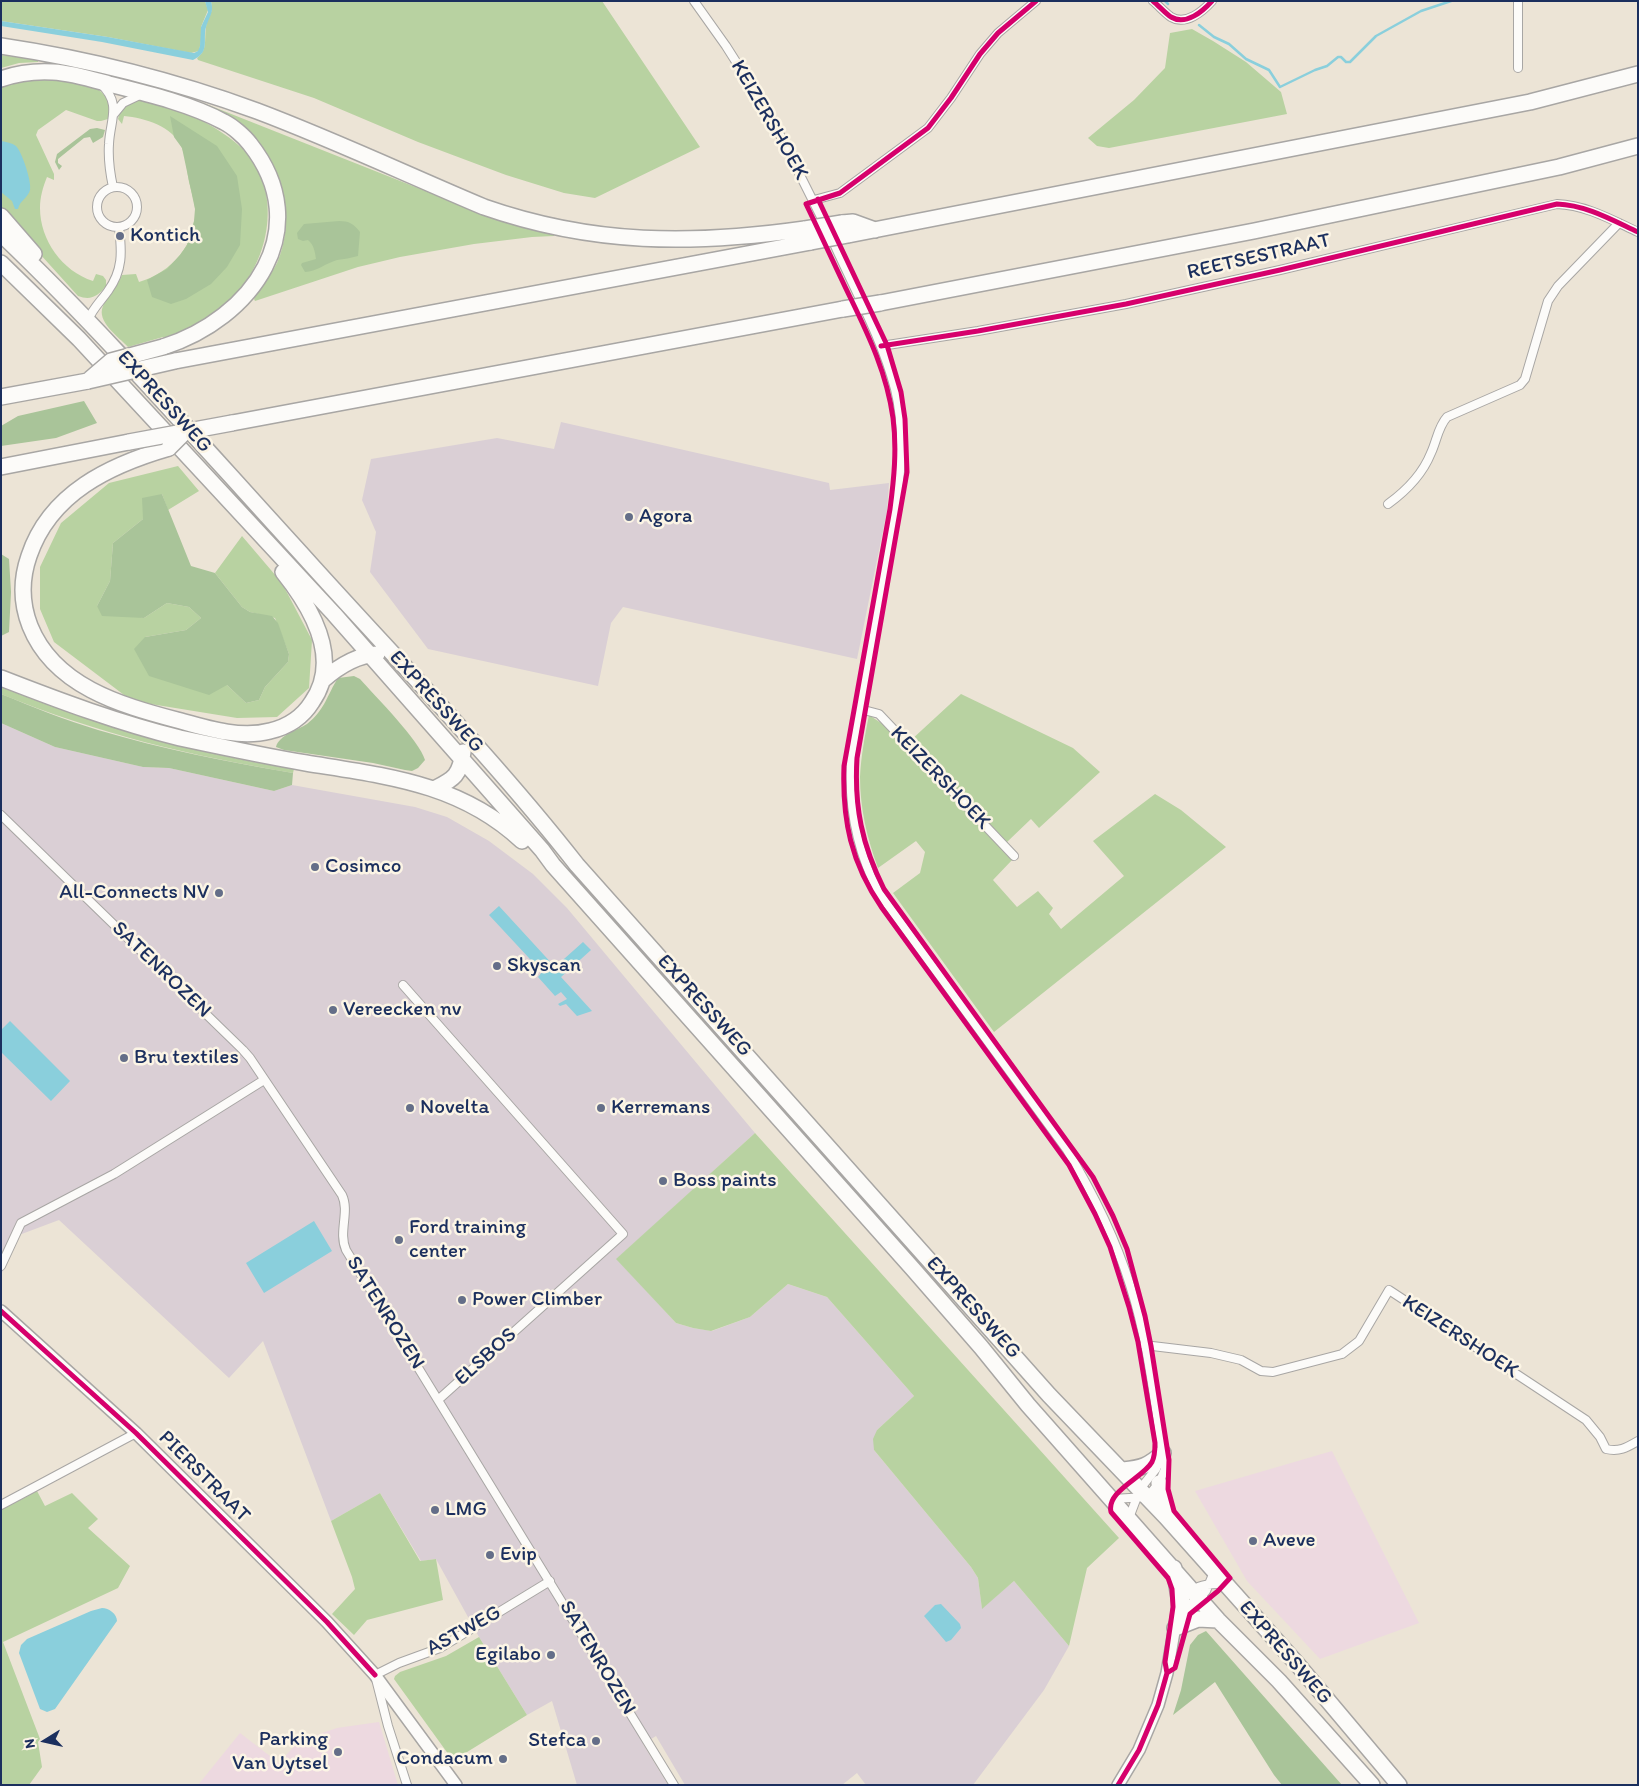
<!DOCTYPE html>
<style>
body{margin:0}
#map{position:relative;width:1639px;height:1786px;overflow:hidden;background:#ece4d6;font-family:Itim,sans-serif}
canvas{display:block}
.frame{position:absolute;inset:0;border:2px solid #1b2f5e;pointer-events:none}
.north{position:absolute;left:20px;top:1716px;width:50px;height:50px;-webkit-text-stroke:4px #fcf5e5;paint-order:stroke;rotate:260deg;font-size:14px;font-weight:700;line-height:20px;text-align:center;color:#1b2f5e}
.north::after{content:'';display:block;margin:auto;width:18px;height:22px;background:#1b2f5e;clip-path:polygon(50% 0,100% 100%,50% 72%,0 100%)}
</style>
<div id="map">
<canvas width="1639" height="1786"></canvas>
<div class="frame"></div>
<div class="north">N</div>
</div>
<script>
const ctx = document.querySelector('canvas').getContext('2d');
ctx.lineJoin = 'round';
function fillPath(path, color) { ctx.fillStyle = color; ctx.fill(path, 'evenodd'); }
function strokePath(path, color, width, dash) { ctx.strokeStyle = color; ctx.lineWidth = width; ctx.lineCap = dash ? 'butt' : 'round'; ctx.setLineDash(dash || []); ctx.stroke(path); }
function label(font, color, halo, rows, align = 'center') {
  ctx.font = font + ' Itim,sans-serif'; ctx.lineWidth = 5; ctx.setLineDash([]); ctx.textBaseline = 'middle'; ctx.strokeStyle = halo; ctx.fillStyle = color; for (const [text, x, y, turn = 0] of rows) {
    ctx.save(); ctx.translate(x, y); ctx.rotate((+turn || 0) * Math.PI / 180); ctx.textAlign = isNaN(turn) ? turn : align; if (halo) ctx.strokeText(text, 0, 0); ctx.fillText(text, 0, 0); ctx.restore();
  }
}
const built = new Path2D(`
 M1332,1451L1419,1623L1320,1659L1247,1581L1195,1491Z
 M379,1722L398,1785H198L240,1733L279,1763L299,1741L337,1728Z`);
const industrial = new Path2D(`
 M561,422L829,483L830,490L889,483L887,511L857,659L623,607L611,623L598,686L428,649L370,572L376,532L362,500L371,459L497,438L554,449Z
 M1,723L55,747L143,767L169,768L274,791L292,785L415,807L447,817L489,841L533,874L567,908L755,1133L617,1259L676,1323L693,1328L712,1331L750,1317L788,1284L827,1297L914,1396L877,1430L874,1450L971,1567L978,1578L982,1608L1014,1581L1069,1646L1044,1690L973,1785H866L857,1773L842,1785H685L656,1736L643,1744L668,1785H577L552,1701L527,1715L479,1637L436,1559L421,1561L380,1493L331,1521L263,1341L229,1378L59,1220L19,1235L1,1275Z`);
const green = new Path2D(`
 M1,1H205L208,10L201,27V41L199,51L191,53L108,37L1,21Z
 M211,1H602L700,147L595,198L564,193L506,175L418,142L314,98L198,60L197,58C208,50 204,39 206,28C207,16 214,15 211,1Z
 M1192,29L1213,41L1246,62L1281,92L1287,114L1109,148L1097,146L1088,138L1134,100L1165,68L1170,33Z
 M1,55L38,60V62L19,63L1,68Z
 M47,77C70,81 119,82 108,119L101,121H97L66,110L38,130L36,135L54,174V180L47,177C43,187 40,197 40,208C40,240 62,271 93,281L96,274L103,276L106,280V286C98,296 91,301 78,296L1,211V85L6,83Z
 M138,100C156,99 183,111 199,119C216,128 232,138 246,152C282,192 270,259 235,295C215,316 190,328 164,339L163,337L128,347C119,337 96,322 103,306C107,296 117,287 122,275L136,274L139,282C171,273 198,243 195,208C194,200 191,190 189,182C187,171 186,158 182,148C173,126 145,118 124,116L122,124L118,119C120,109 128,103 138,100Z
 M201,102L476,211L527,228L555,234L554,236L532,237L474,244L400,257L358,267L255,301L254,299C261,287 271,275 277,263C294,225 286,174 258,143C252,138 245,134 239,130C226,121 213,112 201,104Z
 M178,466L199,491L168,510L162,494L143,519L113,543L110,581L97,606L144,618L167,603L189,607L201,618L186,630L145,637L227,685L246,703L259,700L265,687L288,662L289,654L275,618L250,612L242,607L215,573L242,536L282,583L312,640L309,688L277,717L237,718L132,701L54,642L40,609V567L61,523L109,483Z
 M1,687C96,725 193,753 294,769L293,773C191,756 98,734 1,694Z
 M961,694L1073,748L1100,772L1039,828L1031,819L1007,842L910,741Z
 M869,715L890,729L1013,859L993,880L1017,907L1038,891L1053,908L1049,914L1061,929L1124,876L1093,841L1155,794L1181,810L1226,847L994,1032L893,893L920,873L925,852L916,841L878,868C867,838 860,808 860,777C861,756 865,735 869,715Z
 M755,1133L1119,1538L1087,1568L1069,1646L1014,1581L982,1609L978,1578L971,1567L874,1450L873,1439L877,1430L914,1396L827,1297L788,1284L750,1317L711,1331L693,1328L676,1323L616,1259Z
 M37,1491L45,1506L72,1493L98,1519L88,1528L130,1566L118,1588L3,1642L40,1739L38,1742L42,1767L29,1785H1V1510Z
 M380,1493L420,1561L436,1559L443,1600L367,1620L354,1635L332,1614L355,1589L352,1577L331,1521Z
 M479,1637L527,1715L459,1757L454,1762L394,1679L395,1676L400,1672L446,1656Z`);
const forest = new Path2D(`
 M170,116L217,146L237,176L242,209L240,245L227,267L211,284L186,299L171,304L152,297L147,280L167,269L180,255L187,245L194,221L195,209L182,148L174,137Z
 M97,128L105,130L103,137L93,143L90,137L84,138L58,159V163L62,166L59,170L55,162L57,154L90,129Z
 M339,221C349,221 354,224 360,232L358,256C351,258 344,259 337,260C326,263 316,272 305,272L301,265L302,263L316,259C315,252 314,245 308,240L303,241L298,239L297,233L304,224Z
 M84,401L97,423L56,438L1,446V426L18,416Z
 M162,494L191,566L215,573L242,607L250,612L272,616L278,623L289,654L288,662L265,687L259,700L246,703L227,685L209,695L149,676L134,649L145,637L186,630L201,618L189,607L167,603L144,618L102,616L97,606L110,581L113,543L143,519L142,498Z
 M1,554L9,559L11,592L9,632L1,636Z
 M354,676L360,679C375,696 420,741 425,760L418,768L412,771L405,770L373,763L284,750L276,747C279,735 298,730 307,724C325,710 327,695 338,678Z
 M1,694C33,707 65,720 98,730C162,749 227,762 293,773L292,785L274,791L169,768L143,767L55,747L1,723Z
 M1206,1631L1342,1785H1282L1274,1775L1215,1682L1173,1715L1181,1690L1190,1645L1198,1635Z`);
const water = new Path2D(`
 M205,1H211C214,12 210,15 207,24C201,39 212,51 193,60L102,42L1,26V21L108,37L194,53L198,51L200,46L201,27L208,12Z
 M1,141C6,142 12,143 16,146C22,152 32,182 30,190C28,198 20,200 18,209H15L12,201L1,192Z
 M499,906L555,967L583,942L591,950L561,977L592,1011L577,1016L566,1004L560,1006L558,1004L567,999L561,992L555,996L538,977L542,972L489,915Z
 M10,1021L70,1081L51,1101L1,1052V1030Z
 M314,1221L332,1251L264,1293L246,1263Z
 M941,1604L960,1624L961,1628L951,1640L946,1642L924,1616L935,1605Z
 M102,1608C109,1608 117,1614 117,1621L55,1709L47,1712L40,1709L19,1653L21,1645L27,1639L91,1611Z`);
const stream = new Path2D(`
 M1165,1L1168,4
 M1199,25L1214,37L1229,44L1246,59L1269,70L1280,87L1315,70L1327,66L1338,57H1341L1346,62H1350L1376,36L1421,11L1451,1`);
const street = new Path2D(`
 M694,1L726,46L771,117L826,227
 M1153,1C1159,6 1165,13 1171,17C1186,26 1203,11 1212,1
 M1518,1V68
 M101,84C122,104 110,120 109,144C108,158 110,173 113,187
 M114,114L123,103L142,94
 M97 207a20 20 0 1 1 40 0a20 20 0 1 1-40 0Z
 M814,200L840,193L928,128L951,98L980,54L998,33L1036,1
 M831,237C853,287 881,336 895,389C904,425 902,463 897,500L851,757C848,806 856,850 879,893L1067,1150C1093,1193 1115,1237 1130,1285C1149,1344 1155,1408 1165,1469L1159,1483L1147,1497L1112,1499
 M88,320C93,308 101,301 108,291C123,270 122,252 119,228
 M881,346L978,331L1126,304L1280,270L1557,204C1586,205 1612,220 1638,232
 M1388,504C1406,491 1423,473 1431,453C1437,440 1438,427 1447,417L1520,385L1525,379L1548,301L1558,286L1619,223
 M860,709L879,714L1014,856
 M1,815L243,1050L250,1058L342,1195C350,1212 338,1232 346,1250L674,1785
 M403,985L623,1234L438,1400
 M1,1266L21,1223L114,1174L264,1080
 M1144,1345L1211,1353L1241,1360L1261,1371L1273,1372L1342,1354L1359,1341L1389,1290L1586,1420L1600,1437L1606,1449C1619,1452 1626,1448 1638,1441
 M1,1505L136,1433
 M1129,1518L1140,1489L1156,1469L1160,1459
 M1193,1590C1202,1583 1214,1584 1225,1584
 M1200,1598L1206,1591L1214,1572
 M407,1785L388,1726L375,1675L399,1663L440,1648L550,1581`);
const secondary = new Path2D(`
 M1,1311L136,1433L327,1622L375,1675L456,1785
 M1176,1622L1186,1610L1200,1598
 M1118,1785L1139,1750L1158,1705L1167,1673L1178,1608L1184,1598`);
const highway = new Path2D(`
 M1,46C88,59 175,81 257,111C334,140 408,175 484,207C593,245 692,245 805,229
 M1,79C18,73 36,71 53,72C72,73 91,79 109,84C145,93 191,104 224,122C232,126 244,136 250,144C317,229 252,319 163,347
 M1,216L34,254
 M842,223L853,222L875,230
 M1,234C109,337 206,450 307,560C398,661 493,758 577,865L1049,1395L1166,1517L1298,1665L1399,1785
 M848,235L1530,102L1638,74
 M1,263L79,339L334,614L542,850L553,865L913,1269L981,1347L1028,1405L1218,1620L1279,1681L1372,1785
 M880,303L1254,231L1559,167L1638,146
 M175,361L811,242
 M1,397L88,381
 M232,423L843,309
 M169,448C110,465 50,493 29,556C21,579 21,603 30,626C54,686 120,705 177,720C206,728 240,739 270,731C287,727 302,718 312,702C342,659 311,607 283,572
 M1,467L129,442
 M1,678C60,701 119,723 180,738C222,747 264,756 306,763C386,776 460,783 522,841
 M323,680C338,667 357,655 377,654
 M436,788C454,779 460,775 463,752
 M1123,1470C1142,1468 1148,1466 1163,1453
 M1159,1483L1166,1517
 M1174,1568L1180,1603
 M1175,1628L1198,1619L1218,1620`);
const highwayBridge = new Path2D(`
 M805,229L842,223
 M811,242L848,235
 M843,309L880,303
 M90,379L111,361L163,347
 M88,381L175,361
 M129,442L232,423
 M169,448L185,432`);
const cycleway = new Path2D(`
 M1036,1L998,33L980,54L951,98L928,128L840,193L806,204C821,235 835,266 850,297C869,336 887,374 893,418C897,449 894,479 890,509L844,766C842,820 851,863 882,908L1069,1165L1095,1214L1110,1247L1129,1307L1138,1342L1155,1443C1155,1450 1155,1456 1152,1462C1143,1478 1106,1491 1111,1512L1168,1578L1172,1589L1173,1607L1165,1662L1167,1673L1158,1705L1139,1750L1118,1785
 M1153,1C1159,6 1165,13 1171,17C1186,26 1203,11 1212,1
 M818,199L887,345L901,392L905,419L907,472L857,758C854,807 862,845 884,889L1093,1177L1113,1216L1127,1249L1145,1316L1151,1346L1169,1460L1168,1489L1174,1511L1230,1578L1218,1591L1190,1614L1175,1668L1167,1673
 M881,346L978,331L1126,304L1280,270L1557,204C1586,205 1612,220 1638,232
 M1,1311L136,1433L327,1622L375,1675`);
const markers = [
 [120,236,5,"#646e88"],
 [629,517,5,"#646e88"],
 [315,867,5,"#646e88"],
 [219,893,5,"#646e88"],
 [497,966,5,"#646e88"],
 [333,1010,5,"#646e88"],
 [124,1058,5,"#646e88"],
 [410,1108,5,"#646e88"],
 [601,1108,5,"#646e88"],
 [663,1181,5,"#646e88"],
 [399,1240,5,"#646e88"],
 [462,1300,5,"#646e88"],
 [435,1510,5,"#646e88"],
 [1253,1541,5,"#646e88"],
 [490,1555,5,"#646e88"],
 [551,1655,5,"#646e88"],
 [596,1741,5,"#646e88"],
 [338,1752,5,"#646e88"],
 [503,1759,5,"#646e88"]
];
const streetNames = [
 ["KEIZERSHOEK",769,120,60],
 ["REETSESTRAAT",1259,257,-13],
 ["EXPRESSWEG",164,402,48],
 ["EXPRESSWEG",436,702,48],
 ["KEIZERSHOEK",940,778,46],
 ["SATENROZEN",161,970,44],
 ["EXPRESSWEG",704,1006,48],
 ["EXPRESSWEG",973,1308,48],
 ["SATENROZEN",385,1313,58],
 ["KEIZERSHOEK",1460,1337,33],
 ["ELSBOS",486,1357,-42],
 ["PIERSTRAAT",204,1477,45],
 ["ASTWEG",464,1631,-29],
 ["EXPRESSWEG",1285,1653,49],
 ["SATENROZEN",597,1658,59]
];
const poiNames = [
 ["Kontich",130,236],
 ["Agora",639,517],
 ["Cosimco",325,867],
 ["All-Connects NV",209,893,"right"],
 ["Skyscan",507,966],
 ["Vereecken nv",343,1010],
 ["Bru textiles",134,1058],
 ["Novelta",420,1108],
 ["Kerremans",611,1108],
 ["Boss paints",673,1181],
 ["Ford training",409,1228],
 ["center",409,1252],
 ["Power Climber",472,1300],
 ["LMG",445,1510],
 ["Aveve",1263,1541],
 ["Evip",500,1555],
 ["Egilabo",541,1655,"right"],
 ["Parking",328,1740,"right"],
 ["Van Uytsel",328,1764,"right"],
 ["Stefca",586,1741,"right"],
 ["Condacum",493,1759,"right"]
];
fillPath(built, '#edd9e0');
fillPath(industrial, '#dacfd5');
fillPath(green, '#b8d2a1');
fillPath(forest, '#a9c499');
fillPath(water, '#8acfdc');
strokePath(stream, '#8acfdc', 2.5);
strokePath(street, '#a8a6a4', 10);
strokePath(secondary, '#a8a6a4', 14);
strokePath(highway, '#a8a6a4', 18);
strokePath(street, '#fcfbf9', 8);
strokePath(secondary, '#fcfbf9', 11);
strokePath(highway, '#fcfbf9', 15);
strokePath(highwayBridge, '#a8a6a4', 18, []);
strokePath(highwayBridge, '#fcfbf9', 15);
strokePath(cycleway, '#d6006c', 5);
for (const [x, y, r, color] of markers) { const dot = new Path2D(); dot.arc(x, y, r, 0, 2 * Math.PI); ctx.fillStyle = color; ctx.fill(dot); strokePath(dot, '#fcf5e5', 2); }
label('21px', '#1b2f5e', '#fcf5e5', streetNames);
label('21px', '#1b2f5e', '#fcf5e5', poiNames, 'left');
</script>
